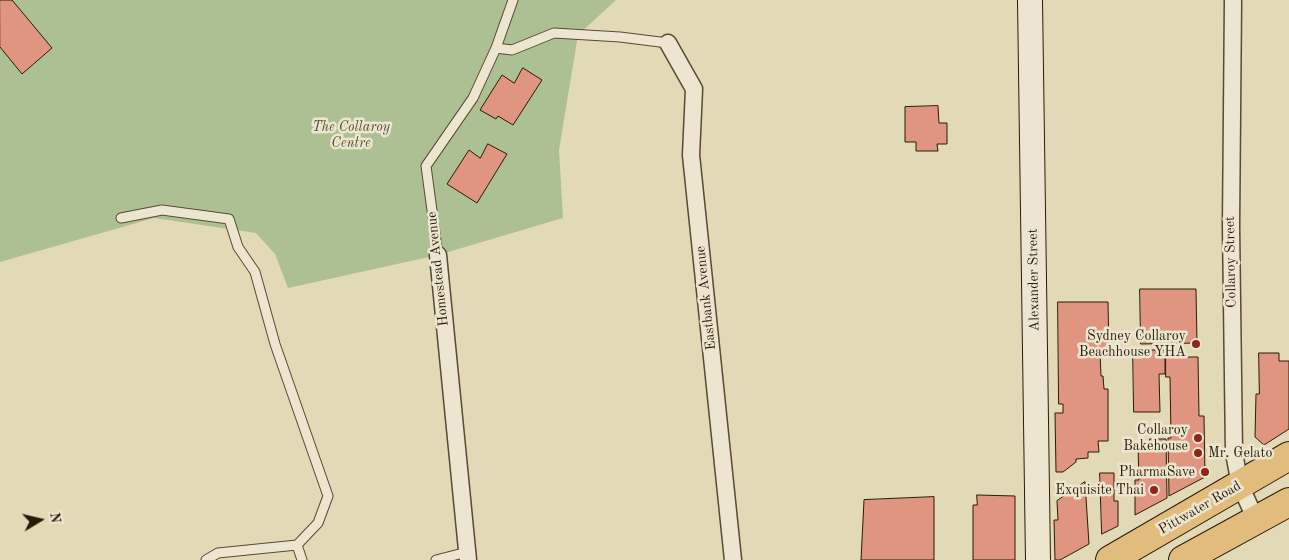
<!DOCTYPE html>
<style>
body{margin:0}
#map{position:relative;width:1289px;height:560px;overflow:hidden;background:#e2d9b7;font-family:"Old Standard TT",serif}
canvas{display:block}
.north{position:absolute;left:15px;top:495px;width:50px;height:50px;-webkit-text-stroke:4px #ece6d0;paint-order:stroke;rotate:81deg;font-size:14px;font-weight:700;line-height:20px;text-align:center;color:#2a1b07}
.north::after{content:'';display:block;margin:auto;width:18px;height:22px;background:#2a1b07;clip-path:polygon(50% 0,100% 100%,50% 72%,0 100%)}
</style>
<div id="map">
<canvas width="1289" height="560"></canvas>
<div class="north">N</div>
</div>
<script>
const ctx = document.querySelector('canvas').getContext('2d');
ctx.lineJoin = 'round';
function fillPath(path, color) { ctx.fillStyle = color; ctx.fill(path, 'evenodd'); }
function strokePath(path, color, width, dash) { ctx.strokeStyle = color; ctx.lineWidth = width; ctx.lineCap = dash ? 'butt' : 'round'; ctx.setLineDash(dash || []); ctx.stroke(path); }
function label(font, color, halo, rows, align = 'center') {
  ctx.font = font + ' "Old Standard TT",serif'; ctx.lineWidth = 5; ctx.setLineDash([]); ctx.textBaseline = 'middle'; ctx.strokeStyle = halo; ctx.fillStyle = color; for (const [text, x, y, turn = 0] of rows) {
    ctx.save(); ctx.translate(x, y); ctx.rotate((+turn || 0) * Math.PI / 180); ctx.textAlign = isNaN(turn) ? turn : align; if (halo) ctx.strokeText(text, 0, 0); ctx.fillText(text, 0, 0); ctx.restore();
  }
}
const green = new Path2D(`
 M0,0H616L578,35L559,150L563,218L438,255L288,288L275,254L256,233L154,218L0,262Z`);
const building = new Path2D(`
 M0,0H12L52,48L22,74L0,47Z
 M523,68L542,80L513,125L498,116L496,119L480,110L502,75L514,83Z
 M938,106L939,123H947V144H937L938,151H916V142H905V107Z
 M488,144L507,154L477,203L447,184L469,150L480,158Z
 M1140,289H1196L1197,343L1141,344Z
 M1058,302H1108L1109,353H1100L1101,376H1103L1104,389H1108V441H1098L1099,452H1088V458L1076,459V462L1063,472H1056L1055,413H1063V404H1059Z
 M1133,350H1165V374H1159L1160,412H1134Z
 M1259,353H1279V361H1289V429L1264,445L1255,437L1256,394H1259Z
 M1166,357H1198L1199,416H1204L1205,477L1169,496L1168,438H1171L1170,377H1166Z
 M1150,439H1166L1167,498L1135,515V480H1139L1138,446H1150Z
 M1100,473H1114V501H1118V526L1102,534Z
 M1085,482L1089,544L1060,560H1055L1054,520H1058L1057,501Z
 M977,495L1015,496V560H973V505H977Z
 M934,497V560H861L864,500Z`);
const lane = new Path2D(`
 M496,48L512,50L554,33L620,37L668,43
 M121,218L162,210L229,219L238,247L255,272L275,344L328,496L318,523L297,545L302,560
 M438,255L426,166L473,98L496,48L513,0
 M206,560L218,553L297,545
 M436,560L467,552`);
const street = new Path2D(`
 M1233,0L1231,226L1234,453L1240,485L1256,520
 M668,43L694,89L691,155L733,560
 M438,255L468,560`);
const secondary = new Path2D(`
 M1030,0L1038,560`);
const highway = new Path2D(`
 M1110,560L1289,456
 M1183,560L1289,502`);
const markers = [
 [1196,344,5,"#8f2418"],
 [1198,438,5,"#8f2418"],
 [1198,453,5,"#8f2418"],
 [1205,472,5,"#8f2418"],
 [1154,490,5,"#8f2418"]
];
const parkNames = [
 ["The Collaroy",351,127],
 ["Centre",351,143]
];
const streetNames = [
 ["Collaroy Street",1231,262,-91],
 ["Homestead Avenue",438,269,-96],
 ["Alexander Street",1034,280,-91],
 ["Eastbank Avenue",706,298,-96],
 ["Pittwater Road",1200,508,-30]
];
const poiNames = [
 ["Sydney Collaroy",1186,336],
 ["Beachhouse YHA",1186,352],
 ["Collaroy",1188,430],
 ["Bakehouse",1188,446],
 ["Mr. Gelato",1208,453,"left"],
 ["PharmaSave",1195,472],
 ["Exquisite Thai",1144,490]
];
fillPath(green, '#adc093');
fillPath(building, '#df957f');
strokePath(building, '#2a1b07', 1);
strokePath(lane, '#584a33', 11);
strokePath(street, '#584a33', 19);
strokePath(secondary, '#2a1b07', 26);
strokePath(highway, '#2a1b07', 30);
strokePath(lane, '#ece6d0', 9);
strokePath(street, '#ece6d0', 16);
strokePath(secondary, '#ece6d0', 24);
strokePath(highway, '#e1bc7c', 28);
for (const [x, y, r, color] of markers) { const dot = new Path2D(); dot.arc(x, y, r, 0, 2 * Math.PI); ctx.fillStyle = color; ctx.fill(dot); strokePath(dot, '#ece6d0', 2); }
label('italic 14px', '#514d31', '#ece6d0', parkNames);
label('14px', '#2a1b07', '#ece6d0', streetNames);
label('14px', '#2a1b07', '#ece6d0', poiNames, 'right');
</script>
